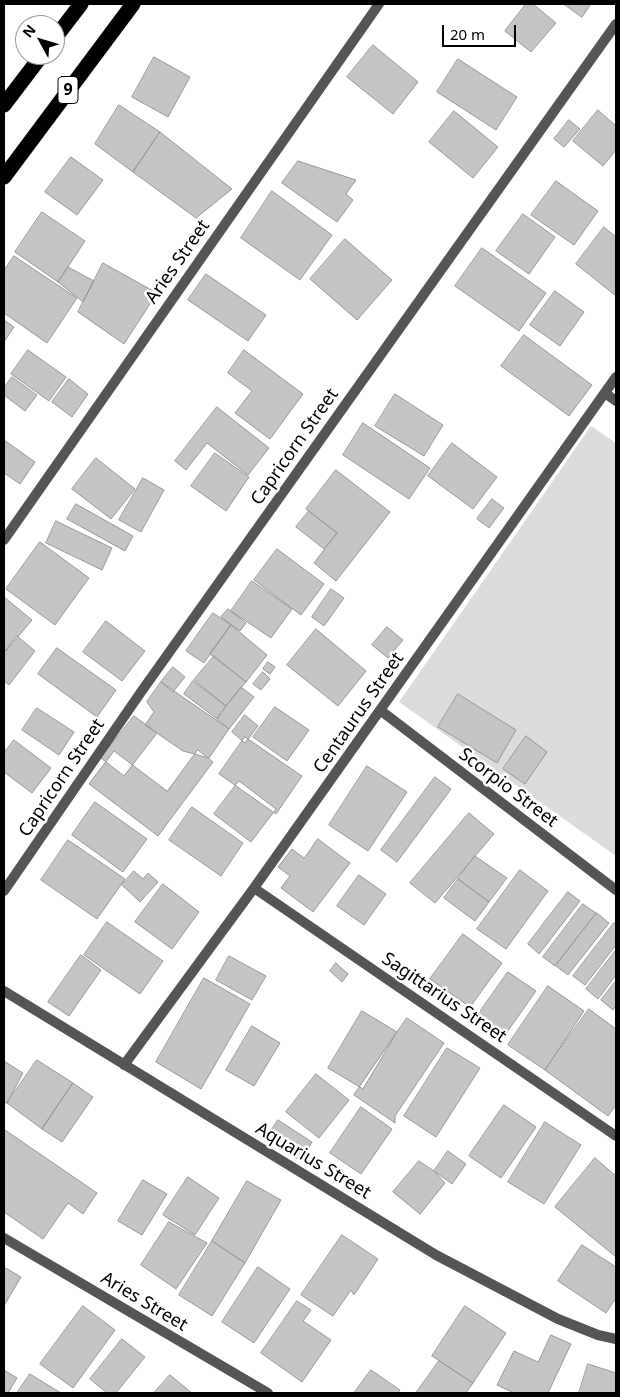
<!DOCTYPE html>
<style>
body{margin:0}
#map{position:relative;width:620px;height:1397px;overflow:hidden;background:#fff;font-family:"Noto Sans",sans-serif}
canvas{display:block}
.frame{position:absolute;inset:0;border:5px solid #000;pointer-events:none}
.north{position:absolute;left:15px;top:15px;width:50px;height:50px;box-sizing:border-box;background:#fff;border:1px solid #999;border-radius:50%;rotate:309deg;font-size:14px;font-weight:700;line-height:20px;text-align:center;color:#000}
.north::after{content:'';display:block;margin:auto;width:18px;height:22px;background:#000;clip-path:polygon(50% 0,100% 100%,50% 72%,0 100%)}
.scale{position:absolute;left:442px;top:25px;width:74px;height:22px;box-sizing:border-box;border:2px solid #000;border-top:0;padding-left:6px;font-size:15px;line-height:18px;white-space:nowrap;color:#000;-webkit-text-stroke:4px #fff;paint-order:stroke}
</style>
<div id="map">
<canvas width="620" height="1397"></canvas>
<div class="frame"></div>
<div class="north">N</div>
<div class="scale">20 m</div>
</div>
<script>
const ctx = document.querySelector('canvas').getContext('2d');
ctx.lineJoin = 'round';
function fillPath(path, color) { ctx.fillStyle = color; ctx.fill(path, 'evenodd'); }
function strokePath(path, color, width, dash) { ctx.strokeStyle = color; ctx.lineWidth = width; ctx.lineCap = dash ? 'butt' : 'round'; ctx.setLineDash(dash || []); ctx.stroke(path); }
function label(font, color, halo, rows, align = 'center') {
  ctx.font = font + ' "Noto Sans",sans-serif'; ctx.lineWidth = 5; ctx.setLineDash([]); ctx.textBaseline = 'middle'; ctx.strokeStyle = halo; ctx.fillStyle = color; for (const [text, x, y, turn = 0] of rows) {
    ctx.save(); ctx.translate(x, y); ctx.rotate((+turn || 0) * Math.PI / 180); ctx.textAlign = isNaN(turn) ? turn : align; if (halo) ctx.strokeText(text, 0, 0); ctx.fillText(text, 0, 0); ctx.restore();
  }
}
const green = new Path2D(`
 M591,426L616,443V856L399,702Z`);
const building = new Path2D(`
 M526,4H533L556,23L531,52L505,31Z
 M564,4H591L582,17Z
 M373,45L418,82L393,114L347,77Z
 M154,57L190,77L168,117L132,97Z
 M458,59L517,97L496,130L437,92Z
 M119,105L160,132L133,172L95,144Z
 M598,110L616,126V150L603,166L573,141Z
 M454,111L498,147L473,178L429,142Z
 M569,120L580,129L564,147L554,139Z
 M160,132L232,189L196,218L133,172Z
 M71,157L103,180L77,215L45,192Z
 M298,161L356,180L346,194L353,200L337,222L282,183Z
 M556,181L598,211L574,245L531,215Z
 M272,191L332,235L300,280L241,238Z
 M42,212L85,241L58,282L15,252Z
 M523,214L555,237L529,274L496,251Z
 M604,227L616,237V296L576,264Z
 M345,239L392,280L357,320L310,279Z
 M482,248L546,293L519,331L455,286Z
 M14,256L77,298L47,343L4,313V271Z
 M103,263L157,293L124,344L78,312Z
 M68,267L94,281L83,302L58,282Z
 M206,274L266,315L248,341L188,300Z
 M555,291L584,312L560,346L530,325Z
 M4,320L14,327L4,342Z
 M524,335L592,385L569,416L501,366Z
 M28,350L66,377L49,401L11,374Z
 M244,350L303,394L270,439L235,413L252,391L228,373Z
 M12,377L37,395L25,411L4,395V388Z
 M69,379L88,394L72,417L52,402Z
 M395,394L443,425L424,456L375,426Z
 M217,407L269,448L248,475L207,443L186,470L175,461Z
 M363,423L430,468L409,499L343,455Z
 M4,440L35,462L20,484L4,473Z
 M452,443L497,477L473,509L428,476Z
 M215,453L249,477L226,511L191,486Z
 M96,458L135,489L111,519L72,489Z
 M336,470L390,512L336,581L314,563L337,533L306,509Z
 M143,478L164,490L141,532L119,520Z
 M492,499L504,508L489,528L477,519Z
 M76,504L133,536L125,551L67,519Z
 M309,511L337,533L324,549L296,527Z
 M56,521L112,548L102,570L46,543Z
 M40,542L89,578L55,625L6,589Z
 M277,549L324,584L301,615L254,580Z
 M252,581L292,609L271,638L231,611Z
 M331,589L344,598L324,626L312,617Z
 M4,597L32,620L6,651L4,649Z
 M228,609L246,623L240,631L221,617Z
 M213,613L231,625L204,663L186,651Z
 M106,621L145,651L122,681L83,652Z
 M231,625L267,655L246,682L210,654Z
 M387,627L403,640L388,658L372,645Z
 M316,629L366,671L338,706L287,665Z
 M17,636L35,651L9,685L4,681V653Z
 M57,648L116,690L97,717L38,674Z
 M214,656L246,682L226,706L194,680Z
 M268,662L275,667L270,674L263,669Z
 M173,667L185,677L173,692L161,682Z
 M263,672L270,679L261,690L253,684Z
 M193,681L226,706L217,719L184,694Z
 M161,682L229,729L209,758L183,751L145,725L154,712L147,702Z
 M241,687L254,697L229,729L217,719Z
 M458,694L516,730L497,763L438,727Z
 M275,707L309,730L287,761L253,737Z
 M37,708L74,732L59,755L22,730Z
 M245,715L258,726L245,743L232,732Z
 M134,716L157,733L124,776L101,758Z
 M526,736L547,752L525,784L503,769Z
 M245,737L302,776L276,814L219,774Z
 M14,740L51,768L32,793L4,772V753Z
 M198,750L213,762L158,836L89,784L114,751L167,791Z
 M367,766L407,792L368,851L329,825Z
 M435,777L451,789L397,862L381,850Z
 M239,781L276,809L251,842L214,814Z
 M95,802L147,839L123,872L72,835Z
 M192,807L243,843L221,876L169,840Z
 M469,813L494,834L435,903L410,883Z
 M318,839L350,863L313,912L281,888L290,876L278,867L292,849L304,858Z
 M68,840L125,879L97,919L41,880Z
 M475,856L507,878L489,902L458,879Z
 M520,870L548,891L506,949L477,929Z
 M134,871L143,879L148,873L158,882L140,902L122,885Z
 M359,875L386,894L364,925L337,906Z
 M458,879L489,902L475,921L444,898Z
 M163,884L199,912L172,949L135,922Z
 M568,892L580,901L539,954L528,944Z
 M583,904L596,913L555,966L543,957Z
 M597,913L609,923L568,975L556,966Z
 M107,922L163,961L140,994L84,955Z
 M614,923L616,926V945L585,985L573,976Z
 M463,934L502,963L470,1007L430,979Z
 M616,950V975L598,999L586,989Z
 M81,955L101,970L69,1016L48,1002Z
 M229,956L266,976L252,1000L216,980Z
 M336,963L348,974L342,982L330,971Z
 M508,972L536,991L505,1035L477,1016Z
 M204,978L250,1004L201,1089L156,1062Z
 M616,981V1005L613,1010L601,1000Z
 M548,986L584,1011L545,1070L508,1045Z
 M589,1009L616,1029V1105L608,1116L545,1070Z
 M362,1011L397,1032L363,1089L328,1068Z
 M407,1018L444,1043L395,1116V1123L354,1095Z
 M252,1026L280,1043L254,1086L226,1070Z
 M447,1048L480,1068L436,1137L404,1116Z
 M37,1060L73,1083L42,1129L7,1103Z
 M4,1061L23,1073L7,1103L4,1102Z
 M316,1074L349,1100L319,1138L286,1112Z
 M73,1083L93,1097L62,1142L42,1129Z
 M504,1105L536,1127L501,1178L469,1156Z
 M361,1107L392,1129L361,1174L330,1153Z
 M278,1120L312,1142L300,1161L266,1139Z
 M545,1122L581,1145L544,1204L508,1182Z
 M5,1130L97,1193L83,1214L68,1203L43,1239L4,1212V1132Z
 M448,1151L466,1164L452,1184L434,1171Z
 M595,1158L616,1176V1257L555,1207Z
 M419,1161L434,1171L445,1183L420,1214L393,1192Z
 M188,1177L219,1198L195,1235L163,1215Z
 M143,1180L167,1194L142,1235L118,1221Z
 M247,1181L281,1200L245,1263L212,1241Z
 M169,1222L207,1243L176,1289L141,1265Z
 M342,1235L378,1259L354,1295L351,1290L333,1316L301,1295Z
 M212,1241L245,1263L212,1316L179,1295Z
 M582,1245L616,1267V1298L606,1313L558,1281Z
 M4,1267L21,1277L4,1306Z
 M258,1267L290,1289L254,1343L222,1322Z
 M297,1301L311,1310L303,1321L331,1340L302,1382L261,1353Z
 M83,1306L115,1330L73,1388L40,1364Z
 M465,1306L506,1333L473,1383L432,1356Z
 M551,1335L571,1344L548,1393H514L497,1385L514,1351L538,1362Z
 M122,1339L145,1357L116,1393H107L90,1379Z
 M439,1361L473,1383L466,1393H416Z
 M588,1364L616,1373V1393H579Z
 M4,1370L17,1378L8,1393H4Z
 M371,1370L400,1390L398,1393H354Z
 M30,1374L61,1393H17Z
 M170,1375L192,1393H154Z`);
const street = new Path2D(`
 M605,393L616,401
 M4,540L379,4
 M380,710L616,890
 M254,888L616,1136
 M4,891L141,692L616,24
 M4,991L436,1255L558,1319L598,1335L616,1339
 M124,1065L254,888L616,377
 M4,1238L268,1393`);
const highway = new Path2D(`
 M55,38L81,4
 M4,105L42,55
 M4,177L133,4`);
const shields = [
 [68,90,20]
];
const shieldNames = [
 ["9",68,90]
];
const streetNames = [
 ["Aries Street",178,262,-55],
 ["Capricorn Street",295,447,-55],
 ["Centaurus Street",359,713,-55],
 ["Capricorn Street",62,778,-56],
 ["Scorpio Street",508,788,37],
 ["Sagittarius Street",444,998,34],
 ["Aquarius Street",313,1161,31],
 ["Aries Street",144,1302,31]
];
fillPath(green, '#dcdcdc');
fillPath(building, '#c4c4c4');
strokePath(building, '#999', 1);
strokePath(highway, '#dbdbdb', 16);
strokePath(street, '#555', 10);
strokePath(highway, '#000', 15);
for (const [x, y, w] of shields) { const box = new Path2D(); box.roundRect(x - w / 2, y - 13.5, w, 27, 4); ctx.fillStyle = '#fff'; ctx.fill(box); strokePath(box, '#000', 1); }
label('bold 16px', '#000', null, shieldNames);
label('18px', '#000', '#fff', streetNames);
</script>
